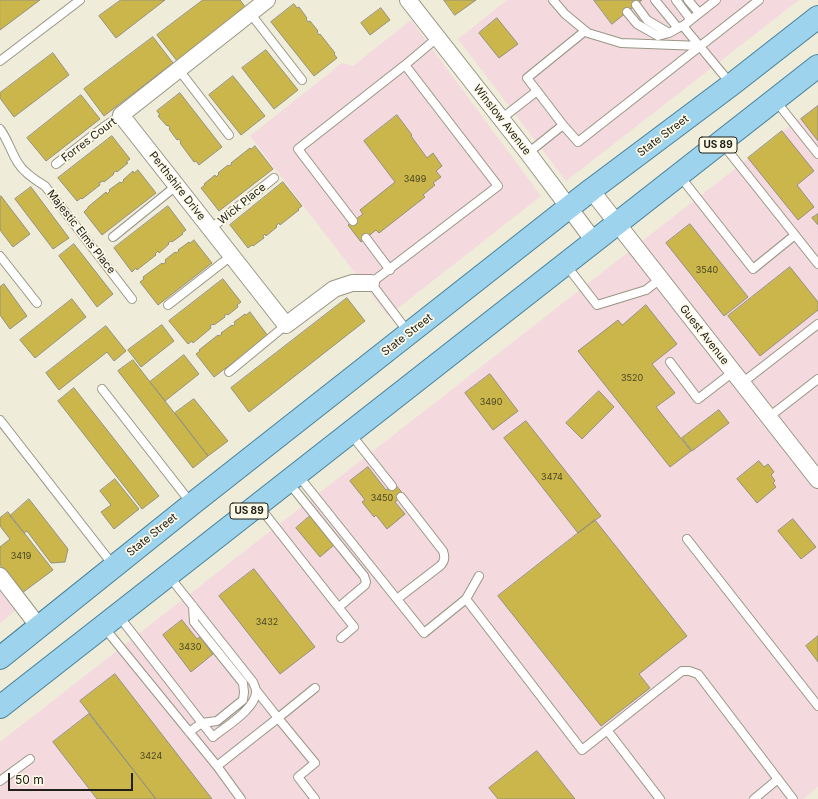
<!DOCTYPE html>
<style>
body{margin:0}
#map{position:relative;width:818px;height:799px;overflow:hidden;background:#efecda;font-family:Inter,sans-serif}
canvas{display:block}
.scale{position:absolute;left:8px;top:773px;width:125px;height:18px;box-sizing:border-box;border:2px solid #212019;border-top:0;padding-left:5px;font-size:12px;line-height:14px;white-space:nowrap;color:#212019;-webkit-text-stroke:3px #fcf9e7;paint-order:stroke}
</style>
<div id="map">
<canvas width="818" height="799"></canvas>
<div class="scale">50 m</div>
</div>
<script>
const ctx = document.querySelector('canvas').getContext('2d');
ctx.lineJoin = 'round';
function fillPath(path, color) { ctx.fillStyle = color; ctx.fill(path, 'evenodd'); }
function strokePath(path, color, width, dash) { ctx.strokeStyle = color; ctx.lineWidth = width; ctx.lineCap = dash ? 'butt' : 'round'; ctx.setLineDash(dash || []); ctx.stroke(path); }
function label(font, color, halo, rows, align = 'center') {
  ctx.font = font + ' Inter,sans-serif'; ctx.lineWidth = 3.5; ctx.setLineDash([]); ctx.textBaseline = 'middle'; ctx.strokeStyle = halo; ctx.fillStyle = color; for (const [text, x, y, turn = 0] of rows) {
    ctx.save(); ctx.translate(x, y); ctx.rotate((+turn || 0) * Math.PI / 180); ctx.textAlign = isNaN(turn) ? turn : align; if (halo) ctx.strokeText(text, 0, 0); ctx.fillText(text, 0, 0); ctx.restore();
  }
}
const commercial = new Path2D(`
 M507,0H799L566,181L458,39Z
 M411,20L541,196L388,316L250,136L342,63L353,66Z
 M818,104V787L803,799H0V742Z
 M0,589L16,610L0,623Z`);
const building = new Path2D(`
 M0,0H40L0,30Z
 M121,0H165L116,38L99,16Z
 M203,0H240L246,8L177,61L157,35Z
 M444,0H476L455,15Z
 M594,0H642L612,24Z
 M294,4L297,8L299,7L307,18L306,19L308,22L310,21L318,31L317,32L319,35L320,34L335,53L334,54L337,58L314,76L271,22Z
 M381,8L390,20L370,35L361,23Z
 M497,18L518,44L499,58L479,33Z
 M153,37L173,63L104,116L84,89Z
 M266,50L298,90L274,109L242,68Z
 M53,53L69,75L14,117L0,98V93Z
 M233,76L265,116L241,135L209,95Z
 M180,93L222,147L199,165L196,161L194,162L180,143L181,142L179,139L177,140L169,129L170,128L168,125L167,126L158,116L160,115L157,111Z
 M81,95L100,119L46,161L27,138Z
 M818,106V141L801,119Z
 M397,115L412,135L411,136L427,158L433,153L442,166L436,171L441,177L433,183L435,185L423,195L425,197L379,233L376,230L361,242L348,225L363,214L360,210L395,182L364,141Z
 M782,131L814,171L797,185L814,207L798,220L748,158Z
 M112,136L130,159L126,162L128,163L117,172L116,171L113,173L114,174L104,182L103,181L99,183L100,185L82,199L81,198L77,201L58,178Z
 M255,146L273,169L219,211L201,188L205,185L204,184L215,175L216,177L219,174L218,173L228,165L229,166L232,164L231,163L250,148L251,149Z
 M138,170L156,193L102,235L84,212L88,208V207L106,192L107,194L110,191L109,190L120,182L121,183L124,181L123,180L133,171L134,173Z
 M283,182L302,206L298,209L299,210L280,225L279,223L276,226L277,227L266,236L265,234L263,236L264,238L253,246L252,245L248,248L230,225Z
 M31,187L69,238L53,249L15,199Z
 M1,196L30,234L13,247L0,230V197Z
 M168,206L186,230L182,233L183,234L172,242L171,241L168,243L169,244L159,253L158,251L155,254L156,255L137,270L136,268L132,272L114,248Z
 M818,214V225L812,218Z
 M690,224L748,297L724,316L666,243Z
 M194,240L212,263L158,305L140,282L144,279L143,277L162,263L163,264L166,262L165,260L175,252L176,253L179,251L178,250L189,242L190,243Z
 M74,244L113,294L97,307L59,256Z
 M790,267L818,302V310L760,356L728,316Z
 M223,279L241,302L237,305L238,307L228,315L227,314L224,316L225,317L214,325L213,324L210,326L211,328L193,343L192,341L188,344L169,321Z
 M4,284L27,316L10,329L0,315V287Z
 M347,298L365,321L249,412L231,388Z
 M72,299L86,317L35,358L20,340Z
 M646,305L677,344L652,364L675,393L656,407L691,451L670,467L578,351L618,320L622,325Z
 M250,312L268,336L214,377L196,354L200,351L199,350L218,335L219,336L222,334L221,333L232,325L233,326L235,324L234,322L245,314L246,315Z
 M162,325L174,341L141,367L128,350Z
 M106,326L126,351L114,361L107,352L59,390L46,373Z
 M184,355L199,374L165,401L150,382Z
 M133,360L208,456L193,468L118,371Z
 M490,374L518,411L493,430L465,393Z
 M74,388L159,496L142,509L58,401Z
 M599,391L614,407L582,439L566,423Z
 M194,399L228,441L208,456L175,413Z
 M719,410L729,423L692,451L682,438Z
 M526,421L601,516L578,533L504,438Z
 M759,461L764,467L768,464L774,472L771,475L775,481L773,483L776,487L757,503L737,479Z
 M368,467L386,490L395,484L404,495L395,502L405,514L387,529L376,515L374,517L362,502L365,500L350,481Z
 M115,479L139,509L114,529L101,512L111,505L100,491Z
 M29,499L68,549L65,562L51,563L27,531L24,533L10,516Z
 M8,512L53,570L22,593L0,565V547L10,539L0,526V518Z
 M310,516L334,545L320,557L296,528Z
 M793,519L816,547L801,559L778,531Z
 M595,520L687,636L639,674L650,688L601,726L498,596Z
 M254,569L315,647L280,674L219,596Z
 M182,620L197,639L200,637L213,654L191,672L163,635Z
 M818,636V662L806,646Z
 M115,674L212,799H156L80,701Z
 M89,714L156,799H97L53,742Z
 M537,751L575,799H498L489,788Z`);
const service = new Path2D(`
 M553,0L565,14L588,33L621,43L701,46
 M655,0L678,28L682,26
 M676,0L691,20
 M688,0L699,13
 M716,0L683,26L731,84
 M636,5L647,20L669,33L678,28
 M627,12L637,24L658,36L669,33
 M250,13L302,80
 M0,61L80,0
 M179,70L229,135
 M537,91L527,78L585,31
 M775,100L818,154
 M501,119L537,91L563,125L528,153
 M563,125L578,142L759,0
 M0,129C8,140 11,152 18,163C24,173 35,180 45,186L132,299
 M721,142L818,264
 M56,164L105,126L121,115
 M679,175L753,269L795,235
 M353,221L298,149L405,65
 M210,229L274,178
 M113,237L176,186
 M366,238L390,270
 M0,256L37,303
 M566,265L597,305L646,290L660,279
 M168,305L231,256
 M408,332L371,283L498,186L405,65L437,38
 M670,362L698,399L733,372
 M229,372L286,325
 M742,383L818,324
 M102,389L191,503
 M769,417L818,379
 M0,420L113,565
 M350,433L392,486
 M297,474L424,633L466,599L479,576
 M289,483L364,576L366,582L365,585L339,607
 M258,505L354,627L341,638
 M687,539L818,706
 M397,599L440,566C445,561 445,557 443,551L401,497
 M466,599L582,750L682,671H689L698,674L793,799
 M118,615L213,737C225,727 257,708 256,691C256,688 254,685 253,682L169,576
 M103,626L217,766L241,799
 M256,690L278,718L315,688
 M607,730L660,799
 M189,732L202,723L217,721L243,700L244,692L243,683L194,622L193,606
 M217,766L278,718L315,763L298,777L315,799
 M0,781L30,759
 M754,799L778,779`);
const minor = new Path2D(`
 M267,0L121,115L286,325L334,289L352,283H371
 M408,0L528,153L594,241
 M591,190L818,480
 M0,576L39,627`);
const primary = new Path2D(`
 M0,658L192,504L591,190L731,85L818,17
 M0,707L818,66`);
const numberNames = [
 ["3499",415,179],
 ["3540",707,270],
 ["3520",632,378],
 ["3490",491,402],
 ["3474",552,477],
 ["3450",382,498],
 ["3419",21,556],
 ["3432",267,622],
 ["3430",190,647],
 ["3424",151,756]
];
const shields = [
 [718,145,38],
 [249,511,38]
];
const shieldNames = [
 ["US 89",718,145],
 ["US 89",249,511]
];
const streetNames = [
 ["Winslow Avenue",502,120,52],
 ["State Street",663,136,-37],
 ["Forres Court",89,140,-37],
 ["Perthshire Drive",177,186,52],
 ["Wick Place",242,204,-39],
 ["Majestic Elms Place",81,232,52],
 ["State Street",407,335,-38],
 ["Guest Avenue",704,335,52],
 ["State Street",152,535,-39]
];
fillPath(commercial, '#f4dade');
fillPath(building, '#cab64a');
strokePath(building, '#949180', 1);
strokePath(service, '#999685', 10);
strokePath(minor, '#999685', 18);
strokePath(primary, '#47819a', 24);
strokePath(service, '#fff', 8);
strokePath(minor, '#fff', 16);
strokePath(primary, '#9dd3ec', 22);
label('9px', '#4b4625', null, numberNames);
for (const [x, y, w] of shields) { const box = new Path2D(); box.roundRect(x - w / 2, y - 8, w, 16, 3); ctx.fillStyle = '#fcf9e7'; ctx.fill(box); strokePath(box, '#212019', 1); }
label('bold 10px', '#212019', null, shieldNames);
label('11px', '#212019', '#fcf9e7', streetNames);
</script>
